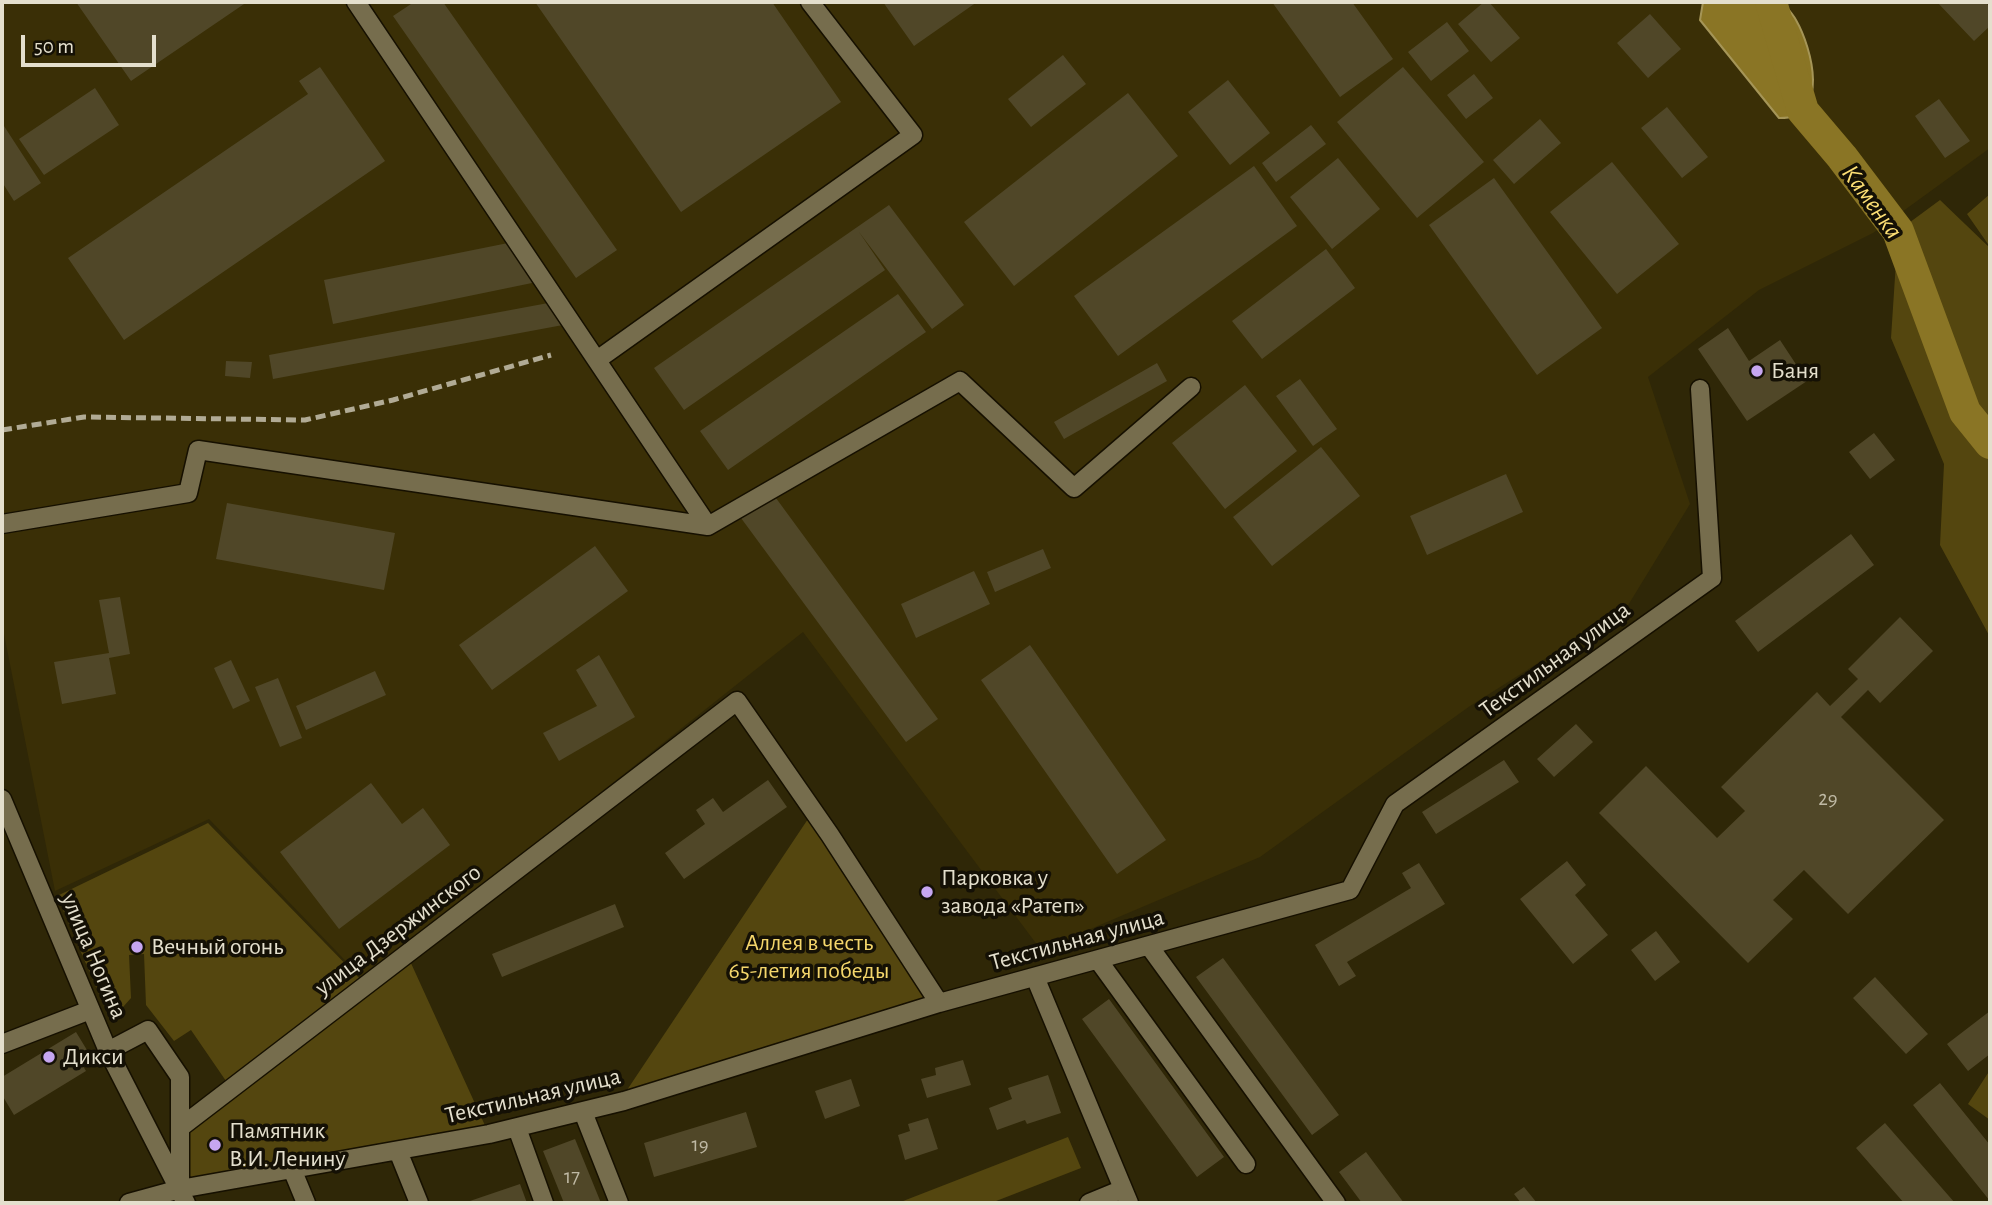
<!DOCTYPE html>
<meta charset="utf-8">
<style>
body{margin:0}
#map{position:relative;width:1992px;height:1205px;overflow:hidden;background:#2f2707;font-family:"Alegreya Sans",sans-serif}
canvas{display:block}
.frame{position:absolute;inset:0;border:4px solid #e4dfcd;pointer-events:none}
.scale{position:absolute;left:21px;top:35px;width:135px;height:32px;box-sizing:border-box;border:4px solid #e4dfcd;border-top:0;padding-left:9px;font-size:21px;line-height:24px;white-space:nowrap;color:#e4dfcd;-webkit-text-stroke:5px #141005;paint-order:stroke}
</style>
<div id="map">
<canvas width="1992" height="1205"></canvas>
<div class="frame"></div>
<div class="scale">50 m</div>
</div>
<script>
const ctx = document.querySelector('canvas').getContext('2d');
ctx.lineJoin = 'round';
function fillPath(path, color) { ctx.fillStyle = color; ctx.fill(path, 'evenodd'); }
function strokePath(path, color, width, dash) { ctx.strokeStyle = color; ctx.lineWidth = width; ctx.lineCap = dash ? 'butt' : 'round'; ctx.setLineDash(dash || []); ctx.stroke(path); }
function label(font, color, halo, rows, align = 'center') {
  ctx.font = font + ' "Alegreya Sans",sans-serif'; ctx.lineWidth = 7; ctx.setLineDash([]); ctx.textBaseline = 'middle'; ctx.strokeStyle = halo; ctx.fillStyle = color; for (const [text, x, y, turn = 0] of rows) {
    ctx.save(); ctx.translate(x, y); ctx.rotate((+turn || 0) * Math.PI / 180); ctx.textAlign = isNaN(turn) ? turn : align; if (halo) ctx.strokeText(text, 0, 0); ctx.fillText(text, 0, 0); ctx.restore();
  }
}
const built = new Path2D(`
 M2,2H1990V148L1873,233L1759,290L1648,377L1690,504L1627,607L1470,706L1260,857L1041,950L803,632L364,980L209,819L55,891L2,624Z`);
const green = new Path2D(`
 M1990,194V247L1967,214Z
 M1940,200L1990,248V637L1940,545L1944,464L1891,338L1898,231Z
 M810,816L931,1001L625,1093Z
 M208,823L362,981L226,1081L191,1030L174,1041L146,1005L144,954L129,955L131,998L116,1015L104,1006L57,896Z
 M410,961L488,1132L173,1186L184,1131Z
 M1990,1070V1120L1968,1104Z
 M1068,1137L1081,1168L991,1203H898Z`);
const water = new Path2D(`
 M1703,2H1782C1787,8 1792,13 1796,20C1812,48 1831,119 1779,118L1700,20Z`);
const river = new Path2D(`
 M1771,2L1803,111L1842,157L1898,231L1965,412L1990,443`);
const building = new Path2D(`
 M76,2H247L131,81Z
 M414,2H443L617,250L576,278L393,16Z
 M535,2H772L841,102L681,212Z
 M883,2H977L914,46Z
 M1272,2H1352L1393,59L1340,97Z
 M1484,2H1489L1520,38L1491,62L1458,24Z
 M1937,2H1985L1990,7V26L1974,41Z
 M1650,14L1681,49L1648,78L1617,43Z
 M1447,22L1469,51L1431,81L1408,52Z
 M1063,55L1086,84L1031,127L1008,99Z
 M320,67L385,161L124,340L68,258L308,94L299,81Z
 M1403,67L1484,162L1417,218L1337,122Z
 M1474,74L1493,98L1466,119L1447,95Z
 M1228,80L1270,133L1230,165L1188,112Z
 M95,88L119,125L44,175L19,139Z
 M1128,93L1178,156L1014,286L964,222Z
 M1939,99L1970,141L1945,158L1915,116Z
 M1667,107L1708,157L1682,178L1641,128Z
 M1540,119L1561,143L1514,184L1493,160Z
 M1311,125L1326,144L1276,182L1262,163Z
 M4,126L41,183L14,201L2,182V127Z
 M1338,158L1380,209L1332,249L1290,197Z
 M1612,162L1679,244L1617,294L1550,212Z
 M1254,166L1297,226L1118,356L1074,296Z
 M1494,178L1602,328L1537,375L1429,225Z
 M889,205L964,305L932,329L859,232L885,270L684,410L654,368Z
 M523,240L532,283L333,324L324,280Z
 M1326,249L1355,288L1262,359L1232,321Z
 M898,294L926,332L728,470L700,431Z
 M559,301L563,325L273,379L269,355Z
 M1728,328L1749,361L1780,340L1807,381L1747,421L1698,349Z
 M226,361L252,362L250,378L225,376Z
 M1157,363L1167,381L1064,439L1054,422Z
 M1300,379L1337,429L1313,446L1276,396Z
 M1245,385L1297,451L1225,509L1172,443Z
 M1874,433L1895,460L1870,479L1849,452Z
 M1321,447L1360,496L1272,566L1233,517Z
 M1506,474L1523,512L1427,555L1410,516Z
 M773,494L938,719L906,742L741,518Z
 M227,503L395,533L384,590L216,559Z
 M1851,534L1874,565L1758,652L1735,621Z
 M595,546L628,591L492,690L459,645Z
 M1043,549L1051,568L995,592L987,572Z
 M974,571L990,604L916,638L901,604Z
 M120,597L130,654L109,658L116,694L62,704L54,662L109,653L99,600Z
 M1900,617L1933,651L1880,703L1868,690L1841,717L1944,820L1848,914L1804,870L1773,900L1793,919L1748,963L1599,813L1646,766L1717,838L1745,811L1721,787L1817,692L1830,706L1858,679L1848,669Z
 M1030,645L1166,840L1117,874L981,680Z
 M599,655L635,717L559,761L543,733L597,706L576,670Z
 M231,660L250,701L233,709L214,668Z
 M375,671L386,695L306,730L296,706Z
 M278,678L302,738L280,747L255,687Z
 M1576,724L1593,742L1554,777L1537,759Z
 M1504,760L1519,782L1436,834L1422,812Z
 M768,780L787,807L684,879L665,853L705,824L696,810L713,798L723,812Z
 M371,783L402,824L423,808L450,845L339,929L280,852Z
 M1567,861L1586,885L1575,895L1608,935L1573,964L1520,899Z
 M1419,863L1445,904L1347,962L1356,976L1339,986L1315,945L1411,888L1402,873Z
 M615,904L624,927L502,977L492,954Z
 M1656,931L1680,962L1655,981L1631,950Z
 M1223,958L1339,1115L1312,1135L1196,977Z
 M1875,977L1928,1034L1906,1054L1853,998Z
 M1109,999L1224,1157L1197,1177L1082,1019Z
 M1990,1011V1054L1968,1071L1947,1044Z
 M76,1032L90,1055L80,1061L86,1071L14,1115L2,1095V1077Z
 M963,1060L971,1085L927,1098L921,1079L936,1075L935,1068Z
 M1048,1075L1061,1113L1027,1124L1025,1120L997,1130L989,1108L1012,1099L1008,1088Z
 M851,1079L860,1106L825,1119L815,1091Z
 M1940,1083L1990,1145V1201L1913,1105Z
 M746,1112L757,1147L654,1177L644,1143Z
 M928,1118L938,1149L905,1160L898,1135L910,1131L908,1124Z
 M1885,1123L1955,1203H1904L1856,1148Z
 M575,1139L601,1203H564L543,1151Z
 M1366,1152L1404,1203H1362L1339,1172Z
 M520,1184L527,1203H464Z
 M1524,1187L1537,1203H1521L1514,1194Z`);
const minor = new Path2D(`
 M597,360L913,135L810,2
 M2,524L188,493L198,450L708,526L356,2
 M708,526L960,381L1074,488L1191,387
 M2,799L108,1051L186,1203
 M1149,946L1336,1203
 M1098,960L1246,1164
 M1035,977L1129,1203
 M2,1044L90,1010
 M108,1051L148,1030L180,1077V1185
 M583,1112L619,1203
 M181,1127L737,701L830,835L939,1003
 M517,1128L544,1203
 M398,1151L419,1203
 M292,1169L306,1203
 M129,1203L180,1189L489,1134L624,1101L939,1003L1350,890L1395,804L1712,578L1700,389
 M1089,1203L1123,1189`);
const rail = new Path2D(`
 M2,430L84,417L305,420L393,400L551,355`);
const markers = [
 [1757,371,7,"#c6a6f0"],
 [927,892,7,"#c6a6f0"],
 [137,947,7,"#c6a6f0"],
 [49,1057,7,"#c6a6f0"],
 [215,1145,7,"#c6a6f0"]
];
const numberNames = [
 ["29",1828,799],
 ["19",700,1145],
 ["17",572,1177]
];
const poiNames = [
 ["Баня",1771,371],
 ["Парковка у",941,878],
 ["завода «Ратеп»",941,906],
 ["Вечный огонь",151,947],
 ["Дикси",63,1057],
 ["Памятник",229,1131],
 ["В.И. Ленину",229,1159]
];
const streetNames = [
 ["Текстильная улица",1555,660,-36],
 ["улица Дзержинского",398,930,-37],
 ["Текстильная улица",1077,940,-15],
 ["улица Ногина",94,956,67],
 ["Текстильная улица",533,1096,-13]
];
const parkNames = [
 ["Аллея в честь",809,943],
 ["65-летия победы",809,971]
];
const waterNames = [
 ["Каменка",1872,202,54]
];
fillPath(built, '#3a2f06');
fillPath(green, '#54460f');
fillPath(water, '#8a7525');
strokePath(water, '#a59557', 2);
strokePath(river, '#8a7525', 32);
fillPath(building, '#504728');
strokePath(minor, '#161000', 21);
strokePath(minor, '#766d4d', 18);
strokePath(rail, '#b1ab95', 5, [10, 5]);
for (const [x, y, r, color] of markers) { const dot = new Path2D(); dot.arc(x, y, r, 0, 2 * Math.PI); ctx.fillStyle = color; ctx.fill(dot); strokePath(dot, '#141005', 2.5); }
label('21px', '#bfb9a4', null, numberNames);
label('24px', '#e4dfcd', '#141005', poiNames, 'left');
label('24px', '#e4dfcd', '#141005', streetNames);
label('24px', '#f4d66b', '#141005', parkNames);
label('italic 26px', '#fddf74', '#141005', waterNames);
</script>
